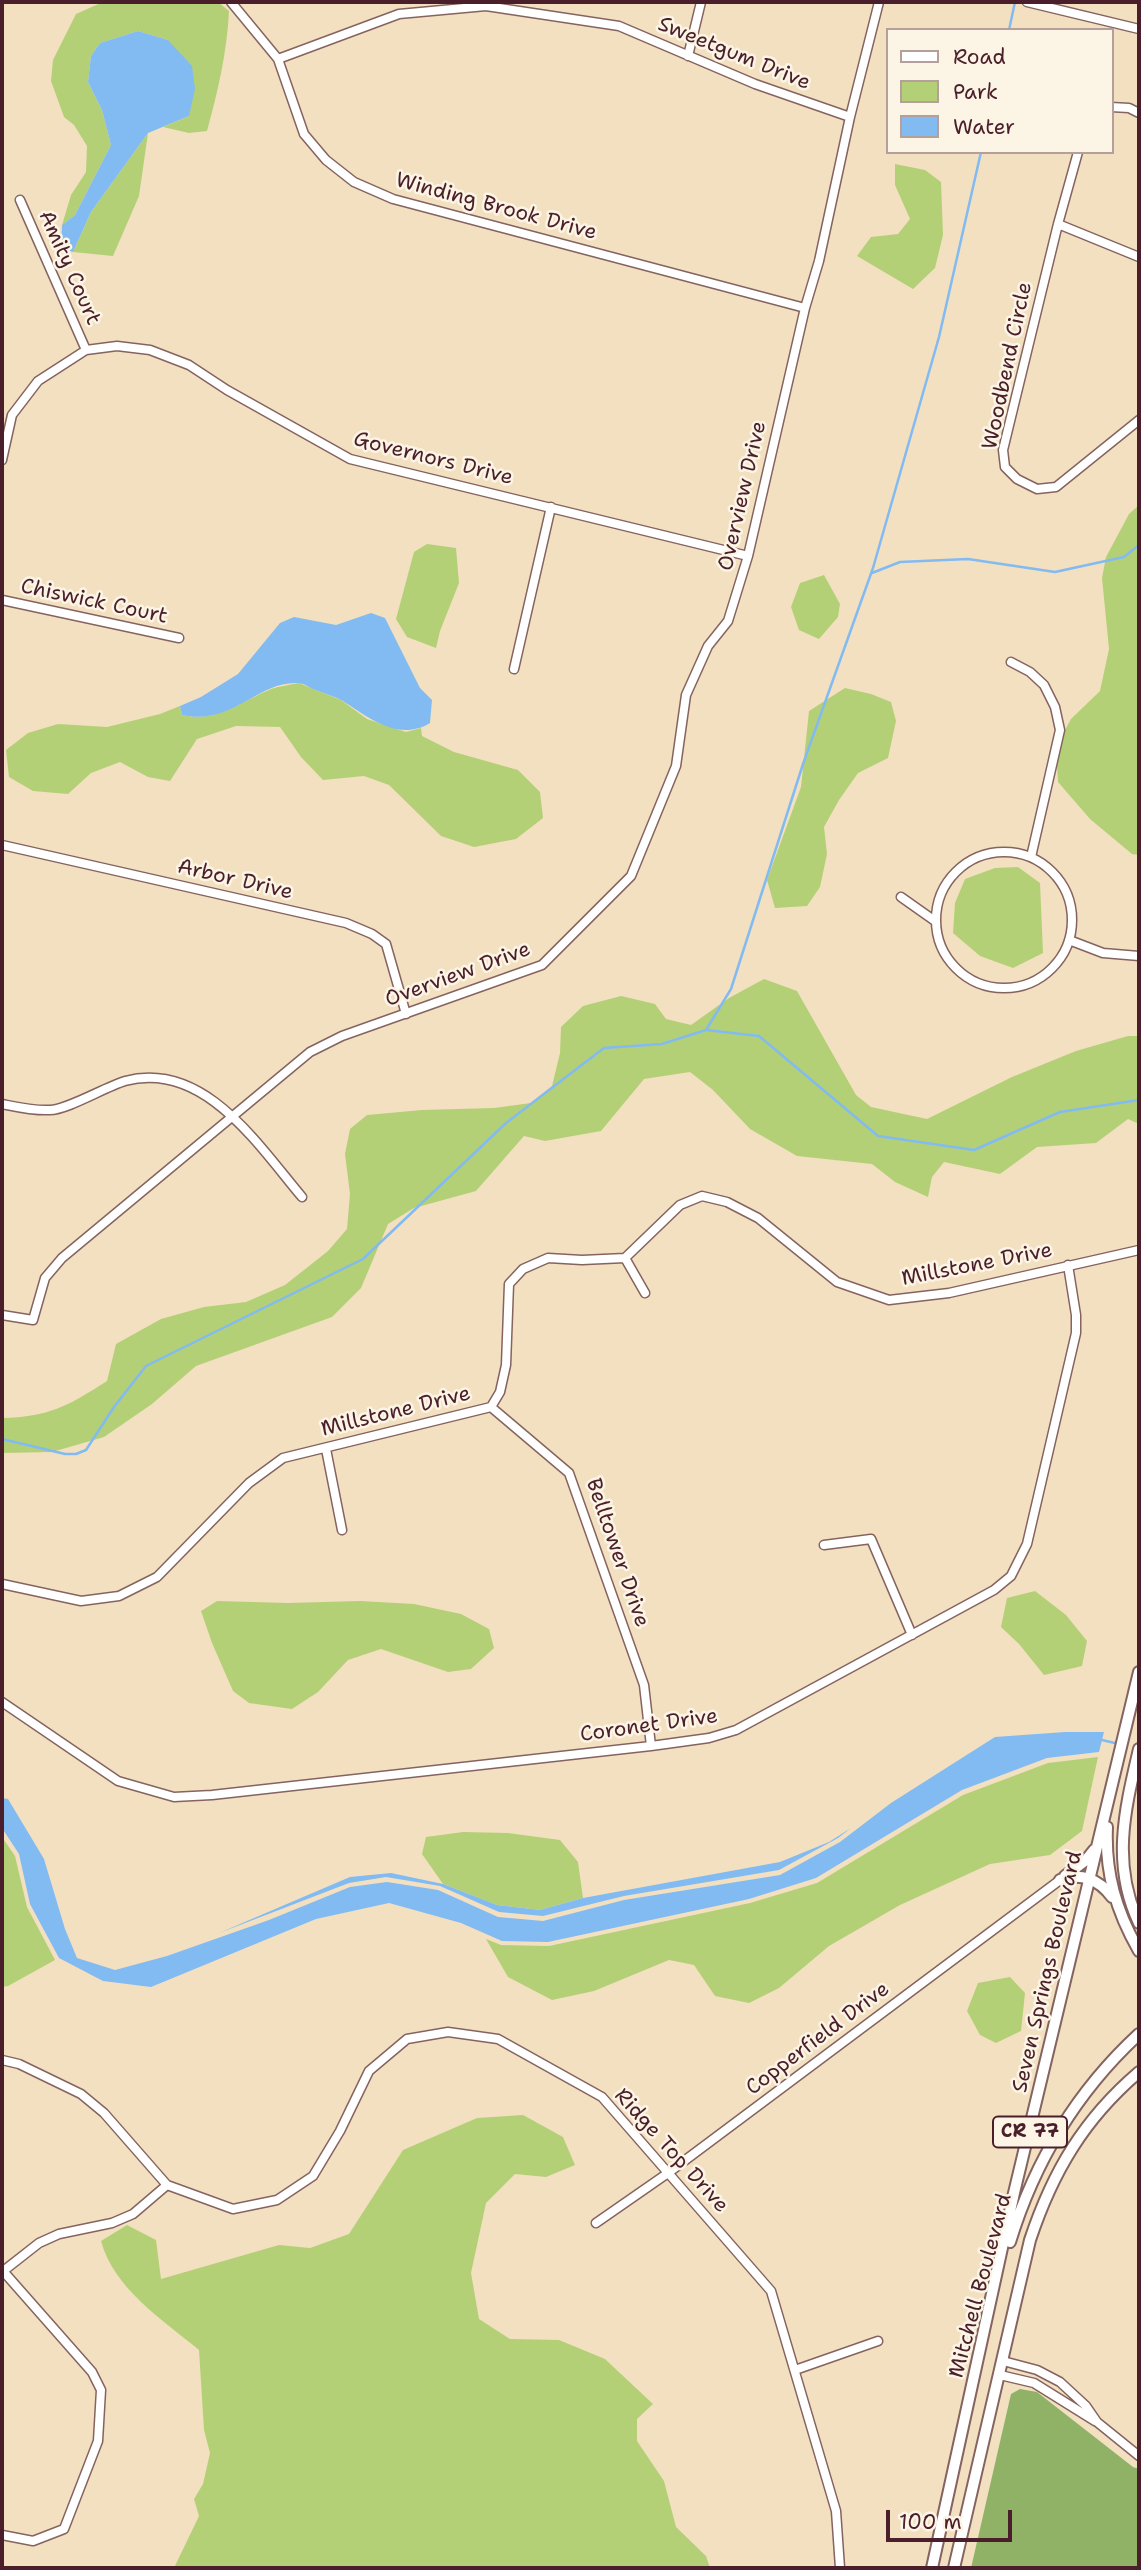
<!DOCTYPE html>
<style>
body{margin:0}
#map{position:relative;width:1141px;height:2570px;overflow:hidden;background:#f2e0c1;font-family:"Shantell Sans",sans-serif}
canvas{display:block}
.frame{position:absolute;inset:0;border:4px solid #4a1f2b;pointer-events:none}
.legend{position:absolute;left:886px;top:28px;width:228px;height:126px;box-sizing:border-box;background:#fcf5e5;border:2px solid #b59f9b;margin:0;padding:9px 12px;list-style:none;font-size:21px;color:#4a1f2b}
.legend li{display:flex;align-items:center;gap:14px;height:35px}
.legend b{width:35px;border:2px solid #b59f9b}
.scale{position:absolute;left:886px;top:2510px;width:126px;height:32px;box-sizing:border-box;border:4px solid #4a1f2b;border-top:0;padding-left:9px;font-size:21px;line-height:24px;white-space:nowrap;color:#4a1f2b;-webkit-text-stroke:5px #fcf5e5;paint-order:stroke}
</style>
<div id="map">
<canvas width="1141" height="2570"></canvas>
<div class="frame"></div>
<ul class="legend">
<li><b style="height:9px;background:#fff"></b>Road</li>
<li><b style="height:19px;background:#b4d076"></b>Park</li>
<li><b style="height:19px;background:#82baf2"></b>Water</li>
</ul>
<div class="scale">100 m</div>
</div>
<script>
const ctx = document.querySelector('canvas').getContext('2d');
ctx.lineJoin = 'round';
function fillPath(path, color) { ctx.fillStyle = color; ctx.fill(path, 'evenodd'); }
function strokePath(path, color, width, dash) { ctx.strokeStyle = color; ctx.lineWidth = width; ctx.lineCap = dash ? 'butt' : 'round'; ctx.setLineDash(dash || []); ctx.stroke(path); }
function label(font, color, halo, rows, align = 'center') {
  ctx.font = font + ' "Shantell Sans",sans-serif'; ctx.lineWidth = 5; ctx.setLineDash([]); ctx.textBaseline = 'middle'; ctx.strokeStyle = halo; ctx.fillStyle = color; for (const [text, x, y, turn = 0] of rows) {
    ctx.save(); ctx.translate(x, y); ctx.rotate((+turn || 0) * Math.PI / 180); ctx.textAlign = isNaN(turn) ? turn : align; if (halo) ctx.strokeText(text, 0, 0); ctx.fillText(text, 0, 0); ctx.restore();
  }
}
const green = new Path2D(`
 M103,2H218L229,11C227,52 218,91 207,131L189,133L163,127L189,116L168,40L138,31L100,43L91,56L88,82L102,110L111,145L75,215L62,225L71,195L86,172L87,146L74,125L64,117L51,81L53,60L76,14Z
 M148,133L139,196L113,256L73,252L91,212Z
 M895,164L925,170L941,182L943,235L935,268L913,289L857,256L871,237L898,234L910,219L895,185Z
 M1139,505V855L1132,854L1090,819L1058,782L1056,747L1071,719L1100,691L1109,649L1102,578L1106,557L1129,514Z
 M427,544L456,548L459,583L440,631L436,648L407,637L396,619L414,552Z
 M824,575L840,604L838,617L819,639L799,630L791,607L800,583Z
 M299,683L341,700L367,719L406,732L421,728L422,736L454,752L518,770L540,792L543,818L516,839L474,847L441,836L389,785L364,776L323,780L301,757L280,727L236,726L197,739L170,781L148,777L120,762L91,773L68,794L33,791L9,777L6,750L28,733L58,724L107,727L160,714L180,706L182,715C217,723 240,702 271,689C280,686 290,685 299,683Z
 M845,688L871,694L891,702L896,721L888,758L858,773L839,800L824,827L827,854L820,887L807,906L775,908L767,880L801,787L809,711Z
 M1018,867L1040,883L1043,953L1013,968L980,956L953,933L955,903L965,879L995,868Z
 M764,979L797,991L856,1095L871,1107L927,1119L1012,1077L1076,1051L1128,1036H1139V1124L1128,1119L1096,1143L1037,1147L1000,1174L944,1162L932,1177L928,1197L895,1182L872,1164L797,1156L750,1129L713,1090L690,1072L644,1079L601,1131L545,1141L524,1136L476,1191L414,1208L388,1224L361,1288L332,1317L196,1366L152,1404L104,1437L52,1452L2,1453V1418C49,1417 68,1406 107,1381L116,1344L161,1319L204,1307L246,1302L285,1285L328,1251L347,1229L350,1194L345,1154L350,1129L367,1115L422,1110L494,1108L531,1103L552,1086L560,1053L561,1027L583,1006L621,996L655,1004L666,1019L691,1025L729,998Z
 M1035,1591L1066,1615L1087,1641L1082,1666L1044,1675L1019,1644L1001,1627L1007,1598Z
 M217,1601L288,1603L360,1601L414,1604L461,1614L489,1629L494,1648L471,1669L448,1672L381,1649L348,1660L318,1692L292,1709L249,1703L233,1691L212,1643L201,1611Z
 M1098,1757L1082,1831L1050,1855L990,1864L900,1905L829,1946L779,1988L749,2003L715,1996L694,1965L669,1960L594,1991L552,2000L508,1977L486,1939L501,1945L549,1946L750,1903L817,1883L963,1795L1048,1763Z
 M463,1832L508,1833L560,1840L578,1862L583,1898L540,1910L497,1905L443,1884L422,1854L426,1837Z
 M2,1837L15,1856L27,1907L55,1960L8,1986L2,1987Z
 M1010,1977L1025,1993L1021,2031L996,2043L980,2035L967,2011L978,1983Z
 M523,2115L563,2137L575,2165L546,2177L515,2174L486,2203L471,2273L479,2319L510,2339L559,2340L605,2359L653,2404L637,2419V2441L664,2481L676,2527L706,2556L710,2568H174L199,2516L194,2499L203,2484L210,2453L204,2430L199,2350C163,2320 114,2289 101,2241L127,2225L156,2240L161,2279L279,2245L310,2248L349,2234L403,2150L477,2118Z`);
const forest = new Path2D(`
 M1020,2389L1037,2392L1133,2467L1139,2469V2568H971L1011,2394Z`);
const water = new Path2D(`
 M138,31L168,40L192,66L195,89L189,116L148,133L91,212L73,252L61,248L62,225L75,215L111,145L102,110L88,82L91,56L100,43Z
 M371,613L385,618L420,688L432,700L430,723C399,742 369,718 343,701C334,696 323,693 313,689C309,687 303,683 298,683C257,681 233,726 182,715L180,706L201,697L238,674L280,623L294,617L336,625Z
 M1065,1732H1104L1099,1752L1047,1758L962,1790L816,1878L749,1899L548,1942L502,1941L461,1923L389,1903L316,1919L151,1987L103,1981L59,1958L30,1904L19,1854L2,1828V1798L8,1799L44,1859L65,1929L77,1958L115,1970L167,1956L269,1920L350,1887L387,1882L438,1890L498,1917L543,1921L624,1900L780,1875L840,1842L891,1803L995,1737Z
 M851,1828L838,1838L779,1870L624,1896L543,1916L499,1912L440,1886L386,1877L349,1883L219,1933L350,1877L391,1873L443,1884L497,1905L540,1910L583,1898L780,1862L829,1842Z`);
const stream = new Path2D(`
 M1009,30L1015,2
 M872,573L900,562L968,559L1055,572L1124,557L1139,545
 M706,1030L759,1036L878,1136L974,1150L1060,1112L1139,1100
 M2,1439L65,1454H76L86,1450L114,1407L146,1366L363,1259L506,1123L604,1048L662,1044L706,1030L731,989L803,764L873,568L939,337L981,152
 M1102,1740L1119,1744`);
const minor = new Path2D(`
 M231,2L278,59L304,134L326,160L354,182L393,199L805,308
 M1027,2L1139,29
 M688,56L701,2
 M278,59L399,14L486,6L619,26L755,84L850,117
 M1111,107L1129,108L1139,113
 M1078,152L1058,224L1003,450L1005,467L1017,479L1037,489L1056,487L1139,420
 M20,200L86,350
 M1058,224L1139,257
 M2,460L12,415L38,381L86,350L117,346L150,350L189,365L227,390L350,459L748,556
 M2,600L179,638
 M1011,662L1030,672L1044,685L1055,707L1060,730L1031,857
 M514,669L551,507
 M2,845L346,923L372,934L386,944L406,1014
 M936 920a68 68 0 1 1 136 0a68 68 0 1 1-136 0Z
 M901,897L935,921
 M1069,940L1103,953L1139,956
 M2,1104C17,1107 34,1111 50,1110C67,1110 105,1087 125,1081C204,1060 258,1145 302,1197
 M625,1258L645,1293
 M2,1315L33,1320L45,1278L62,1258L310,1052L342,1036L542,965L631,876L676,766L686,695L708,646L728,621L748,556L805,308L819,261L850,117L879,2
 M491,1407L569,1473L644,1685L651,1746
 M326,1449L342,1530
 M824,1545L871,1539L912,1635
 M2,1584L81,1601L119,1596L157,1577L249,1483L283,1458L491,1407L500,1392L506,1365L509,1284L523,1269L548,1258L582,1260L625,1258L680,1205L702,1196L727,1202L758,1218L837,1282L889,1300L949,1293L1139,1250
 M2,1702L118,1781L174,1797L212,1795L651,1746L709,1738L736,1730L994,1590L1011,1576L1027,1544L1076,1333V1315L1068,1265
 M2,2060L19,2064L81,2094L104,2113L167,2185L233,2209L277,2200L313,2176L340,2131L369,2071L407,2039L448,2032L498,2039L602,2097L771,2291L836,2511L840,2568
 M596,2223L668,2173L1060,1880
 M2,2272L39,2243L59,2234L112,2223L133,2214L167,2185
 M1003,2361L1037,2370L1060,2382L1086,2406L1097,2422L1139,2456
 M795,2370L878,2341
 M1000,2375L1034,2383L1095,2421
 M2,2535L33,2541L64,2529L98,2441L101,2390L92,2372L3,2271`);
const major = new Path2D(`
 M1139,1749C1125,1809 1111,1864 1139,1923
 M1107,1827C1105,1873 1116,1911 1139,1951
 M1065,1876L1086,1860L1094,1850
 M1060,1880C1080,1872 1099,1879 1112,1897
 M1010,2242C1035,2160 1076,2092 1139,2034
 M932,2568L1014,2193L1139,1672
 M954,2568L1030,2240C1053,2171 1084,2119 1139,2072`);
const shields = [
 [1030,2132,74]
];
const shieldNames = [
 ["CR 77",1030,2132]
];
const streetNames = [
 ["Sweetgum Drive",734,54,22],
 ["Winding Brook Drive",496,207,15],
 ["Amity Court",69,268,66],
 ["Woodbend Circle",1008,366,-78],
 ["Governors Drive",433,459,14],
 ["Overview Drive",743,496,-77],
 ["Chiswick Court",94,602,12],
 ["Arbor Drive",235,880,13],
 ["Overview Drive",458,975,-20],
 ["Millstone Drive",977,1265,-11],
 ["Millstone Drive",396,1412,-14],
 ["Belltower Drive",617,1553,71],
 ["Coronet Drive",649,1726,-8],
 ["Seven Springs Boulevard",1048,1972,-77],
 ["Copperfield Drive",818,2039,-37],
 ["Ridge Top Drive",671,2151,48],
 ["Mitchell Boulevard",981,2286,-75]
];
fillPath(green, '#b4d076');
fillPath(forest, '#8fb267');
fillPath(water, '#82baf2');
strokePath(stream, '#82baf2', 2.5);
strokePath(minor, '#856360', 11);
strokePath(major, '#856360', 14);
strokePath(minor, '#fff', 8);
strokePath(major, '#fff', 10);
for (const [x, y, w] of shields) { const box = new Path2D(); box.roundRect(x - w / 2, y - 15.5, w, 31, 5); ctx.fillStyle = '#fcf5e5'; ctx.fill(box); strokePath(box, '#4a1f2b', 2); }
label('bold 19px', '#4a1f2b', null, shieldNames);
label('21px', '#4a1f2b', '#fcf5e5', streetNames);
</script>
